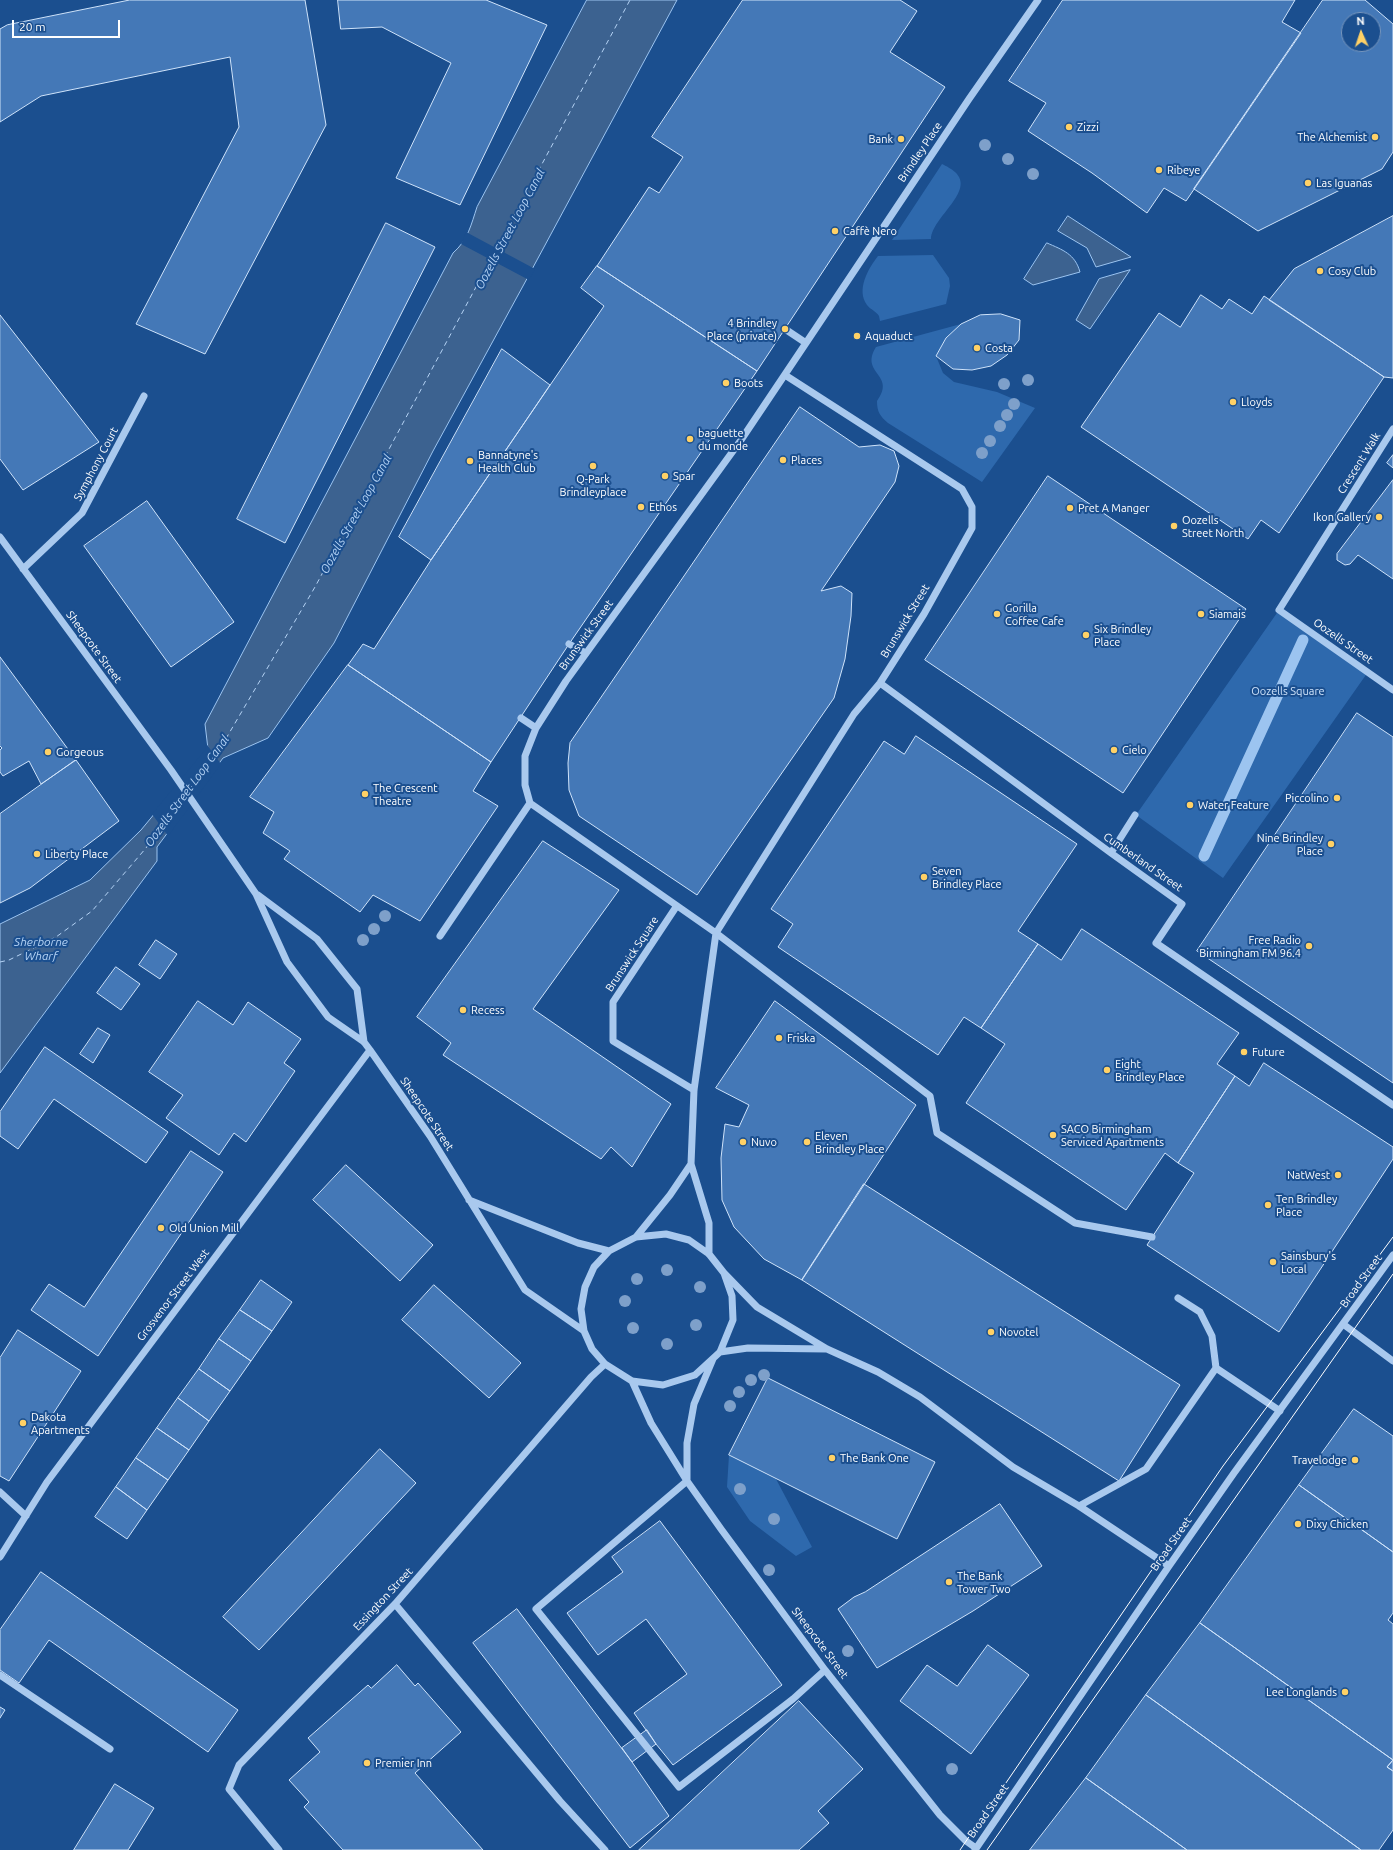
<!DOCTYPE html>
<meta charset="utf-8">
<style>
body{margin:0}
#map{position:relative;width:1393px;height:1850px;overflow:hidden;background:#1b4f8f;font-family:Ubuntu,sans-serif}
canvas{display:block}
.north{position:absolute;left:1341px;top:12px;width:40px;height:40px;box-sizing:border-box;background:#1b4f8f;border:1px solid #7695bc;border-radius:50%;rotate:357deg;font-size:11px;font-weight:700;line-height:16px;text-align:center;color:#fff}
.north::after{content:'';display:block;margin:auto;width:14px;height:18px;background:#ffd166;clip-path:polygon(50% 0,100% 100%,50% 72%,0 100%)}
.scale{position:absolute;left:12px;top:20px;width:108px;height:18px;box-sizing:border-box;border:2px solid #fff;border-top:0;padding-left:5px;font-size:12px;line-height:14px;white-space:nowrap;color:#fff;-webkit-text-stroke:3px #1b4f8f;paint-order:stroke}
</style>
<div id="map">
<canvas width="1393" height="1850"></canvas>
<div class="north">N</div>
<div class="scale">20 m</div>
</div>
<script>
const ctx = document.querySelector('canvas').getContext('2d');
ctx.lineJoin = 'round';
function fillPath(path, color) { ctx.fillStyle = color; ctx.fill(path, 'evenodd'); }
function strokePath(path, color, width, dash) { ctx.strokeStyle = color; ctx.lineWidth = width; ctx.lineCap = dash ? 'butt' : 'round'; ctx.setLineDash(dash || []); ctx.stroke(path); }
function label(font, color, halo, rows, align = 'center') {
  ctx.font = font + ' Ubuntu,sans-serif'; ctx.lineWidth = 4; ctx.setLineDash([]); ctx.textBaseline = 'middle'; ctx.strokeStyle = halo; ctx.fillStyle = color; for (const [text, x, y, turn = 0] of rows) {
    ctx.save(); ctx.translate(x, y); ctx.rotate((+turn || 0) * Math.PI / 180); ctx.textAlign = isNaN(turn) ? turn : align; if (halo) ctx.strokeText(text, 0, 0); ctx.fillText(text, 0, 0); ctx.restore();
  }
}
const green = new Path2D(`
 M942,164C946,166 952,169 955,172C976,191 932,217 931,239L892,240Z
 M933,255L949,278L950,286L946,304L880,321L879,316C876,311 871,310 867,305C856,290 868,269 878,256Z
 M961,324L946,338L936,356L943,373L954,382L997,392L1035,408L982,482L888,423C880,416 877,412 877,401C897,374 859,374 876,347Z
 M1279,610L1368,672L1223,878L1136,815Z
 M729,1455L776,1479L812,1547L796,1556L750,1521L727,1487Z`);
const water = new Path2D(`
 M587,0H677L523,286L433,451L334,643L268,738L223,758L157,847V861L0,1073V924L90,880L141,830L208,749L205,724L453,253C468,240 471,225 477,207Z
 M1068,216L1131,257L1096,267L1087,248L1058,231Z
 M1047,243C1063,250 1075,254 1080,272L1033,285L1024,279Z
 M1130,270L1090,329L1076,320L1099,279Z`);
const pier = new Path2D(`
 M466,232L535,269L529,280L461,244Z
 M205,742L221,764L168,836L152,814L206,749Z`);
const stream = new Path2D(`
 M1204,856L1303,640`);
const ferry = new Path2D(`
 M189,790L221,747L315,587L630,0
 M0,962L9,960L56,937L92,911L146,848L185,796`);
const building = new Path2D(`
 M130,0H305L326,125L205,354L136,324L239,127L230,57L41,96L0,122V29L7,25Z
 M338,0H486L547,25L460,205L396,178L451,63L382,27L341,29Z
 M743,0H900L917,11L890,52L945,87L757,371L597,266L649,187L659,193L683,157L652,137Z
 M1063,0H1295L1282,22L1301,33L1186,201L1164,188L1147,213L1092,173L1028,131L1046,103L1009,81Z
 M1323,0H1365L1393,24V152L1382,169L1258,231L1194,189ZM1349,20H1373V44H1349Z
 M1393,216V378L1384,377L1269,300L1294,269Z
 M386,223L435,247L285,543L237,519Z
 M597,266L757,371L569,644L491,762L348,665L363,644L374,649L431,560L604,306L581,288Z
 M1201,295L1222,309L1229,299L1252,314L1264,296L1384,377L1279,533L1261,520L1248,539L1081,427L1159,313L1180,327Z
 M1001,314L1020,320L1019,340L1007,355L991,366L972,370L953,369L936,356L946,338L961,324L980,315Z
 M0,315L99,442L23,490L0,459Z
 M502,349L550,385L431,560L399,537Z
 M800,407L859,447L880,445L894,451L899,466L895,482L821,591L841,586L852,593L851,616L845,659L834,698L697,895L579,816L569,790L568,763L570,743Z
 M1393,455V468L1387,463Z
 M1048,476L1246,609L1123,793L925,660Z
 M1393,480V579L1358,555L1350,564L1345,565L1337,560V554Z
 M147,501L234,622L171,667L84,546Z
 M0,657L76,760L41,784L29,761L3,776L0,772V750L2,748L0,746Z
 M348,665L491,762L473,791L498,806L420,921L373,895L360,912L284,859L290,851L263,833L274,812L250,797Z
 M1357,713L1393,737V1083L1197,951Z
 M916,736L1077,844L1018,931L1038,944L981,1028L964,1017L938,1055L778,947L793,924L771,909L884,741L904,754Z
 M76,760L119,821L30,888L0,903V814Z
 M543,841L619,890L533,1009L671,1104L632,1167L611,1147L601,1159L443,1055L451,1043L417,1017Z
 M1082,929L1239,1033L1217,1064L1235,1076L1178,1163L1165,1153L1126,1210L966,1103L1005,1044L981,1028L1038,944L1061,960Z
 M156,940L177,954L160,979L139,965Z
 M116,967L140,984L121,1010L97,993Z
 M198,1001L233,1025L248,1002L301,1039L284,1063L295,1071L246,1142L234,1133L219,1155L166,1118L183,1095L149,1072Z
 M775,1001L916,1105L802,1280L764,1259L734,1227L722,1200L721,1158L725,1124L739,1127L749,1105L716,1088Z
 M98,1028L110,1035L93,1063L80,1054Z
 M45,1047L168,1132L146,1163L54,1099L18,1149L0,1136V1112Z
 M1264,1063L1393,1147V1159L1279,1332L1147,1245L1194,1173L1178,1163L1235,1076L1249,1086Z
 M191,1151L223,1172L98,1356L31,1310L49,1284L84,1307Z
 M346,1165L433,1245L400,1281L313,1200Z
 M864,1184L1180,1385L1119,1481L802,1280Z
 M261,1280L292,1302L272,1331L240,1310Z
 M434,1285L521,1363L489,1398L402,1320Z
 M240,1310L272,1331L251,1361L219,1339Z
 M18,1330L81,1371L9,1481L0,1476V1358Z
 M219,1339L251,1361L230,1391L199,1369Z
 M199,1369L230,1391L209,1421L178,1398Z
 M768,1378L935,1462L897,1539L729,1455Z
 M178,1398L209,1421L189,1450L157,1428Z
 M1354,1409L1393,1436V1552L1299,1485Z
 M157,1428L189,1450L168,1480L136,1458Z
 M380,1449L416,1483L259,1650L223,1617Z
 M136,1458L168,1480L147,1510L116,1487Z
 M1299,1485L1393,1552V1613L1388,1620L1393,1624V1771L1387,1767L1393,1760L1200,1623Z
 M116,1487L147,1510L127,1539L95,1517Z
 M1000,1504L1042,1566L973,1611L877,1668L838,1609L854,1597L865,1592Z
 M660,1521L782,1685L673,1765L656,1744L634,1713L687,1674L646,1619L598,1655L567,1613L623,1572L612,1557Z
 M41,1572L238,1710L208,1752L49,1640L19,1683L0,1670V1630Z
 M517,1609L632,1762L669,1816L630,1848L473,1643Z
 M1200,1623L1393,1760L1387,1767L1393,1771V1830L1379,1850H1361L1146,1695Z
 M988,1645L1029,1675L971,1754L900,1701L927,1665L957,1686Z
 M397,1665L415,1686L418,1683L461,1732L415,1773L483,1850H343L304,1807L309,1802L289,1780L320,1752L308,1738L368,1685L371,1688Z
 M1146,1695L1361,1850H1187L1086,1778Z
 M799,1701L863,1769L818,1811L829,1823L799,1850H639Z
 M0,1707L5,1710L0,1718Z
 M647,1730L656,1744L632,1762L622,1748Z
 M1086,1778L1187,1850H1030Z
 M115,1784L154,1808L128,1850H74Z`);
const minor = new Path2D(`
 M806,343L969,99L1038,0
 M1393,429L1279,610L1393,690
 M0,537L171,770L256,894L287,962L328,1017L364,1042L370,1050L430,1136L525,1290L584,1331
 M23,569L82,513L144,396
 M569,644L586,653
 M880,683L1111,853L1182,904L1156,943L1393,1105
 M521,718L536,728
 M530,803L716,933L930,1096L937,1133L1075,1223L1152,1237
 M530,803L525,785V756L536,728L566,681L741,440L806,343L785,329
 M1111,853L1135,815
 M258,895L317,939L357,989L364,1042
 M676,907L613,1002V1041L694,1090
 M440,936L530,803
 M469,1200L578,1243L609,1251
 M636,1237L670,1195L691,1164
 M709,1254V1223L691,1164L694,1090L716,933L854,714L880,683L924,614L972,528V507L962,489L785,375
 M724,1273L732,1296L733,1320L720,1352L695,1375L663,1385L632,1381L605,1364L592,1349L584,1331L581,1309L585,1287L594,1267L609,1251L636,1237L666,1234L689,1240L709,1254L724,1273L757,1307L827,1349L878,1372L920,1397L1013,1467L1079,1506L1169,1566
 M1343,1324L1393,1361
 M720,1352L748,1348L826,1349
 M1216,1368L1280,1411
 M632,1381L651,1423L687,1481L721,1529L825,1670L940,1815L966,1841L976,1848
 M687,1481L536,1609L679,1787L793,1699L825,1670
 M687,1481V1443L694,1404L713,1359
 M0,1492L26,1516
 M1079,1506L1146,1469L1216,1368L1212,1336L1200,1312L1178,1298
 M0,1557L47,1482L370,1050
 M395,1604L560,1801L605,1850
 M0,1675L110,1749
 M279,1850L229,1789L239,1765L395,1604L591,1377L605,1364
 M975,1850L1169,1566L1234,1473L1393,1255`);
const tram = new Path2D(`
 M960,1850L1223,1466L1393,1237
 M987,1850L1393,1274`);
const trees = [
 [985,145],
 [1008,159],
 [1033,174],
 [1028,380],
 [1004,384],
 [1014,404],
 [1007,415],
 [1000,426],
 [990,441],
 [982,453],
 [385,916],
 [374,929],
 [363,940],
 [667,1270],
 [637,1279],
 [700,1287],
 [625,1301],
 [696,1325],
 [633,1328],
 [667,1344],
 [764,1375],
 [751,1380],
 [739,1392],
 [730,1406],
 [740,1489],
 [774,1519],
 [769,1570],
 [848,1651],
 [952,1769]
];
const markers = [
 [1069,127,4,"#ffd166"],
 [1375,137,4,"#ffd166"],
 [901,139,4,"#ffd166"],
 [1159,170,4,"#ffd166"],
 [1308,183,4,"#ffd166"],
 [835,231,4,"#ffd166"],
 [1320,271,4,"#ffd166"],
 [785,329,4,"#ffd166"],
 [857,336,4,"#ffd166"],
 [977,348,4,"#ffd166"],
 [726,383,4,"#ffd166"],
 [1233,402,4,"#ffd166"],
 [690,439,4,"#ffd166"],
 [783,460,4,"#ffd166"],
 [470,461,4,"#ffd166"],
 [593,466,4,"#ffd166"],
 [665,476,4,"#ffd166"],
 [641,507,4,"#ffd166"],
 [1070,508,4,"#ffd166"],
 [1379,517,4,"#ffd166"],
 [1174,526,4,"#ffd166"],
 [997,614,4,"#ffd166"],
 [1201,614,4,"#ffd166"],
 [1086,635,4,"#ffd166"],
 [1114,750,4,"#ffd166"],
 [48,752,4,"#ffd166"],
 [365,794,4,"#ffd166"],
 [1337,798,4,"#ffd166"],
 [1190,805,4,"#ffd166"],
 [1331,844,4,"#ffd166"],
 [37,854,4,"#ffd166"],
 [924,877,4,"#ffd166"],
 [1309,946,4,"#ffd166"],
 [463,1010,4,"#ffd166"],
 [779,1038,4,"#ffd166"],
 [1244,1052,4,"#ffd166"],
 [1107,1070,4,"#ffd166"],
 [1053,1135,4,"#ffd166"],
 [743,1142,4,"#ffd166"],
 [807,1142,4,"#ffd166"],
 [1338,1175,4,"#ffd166"],
 [1268,1205,4,"#ffd166"],
 [161,1228,4,"#ffd166"],
 [1273,1262,4,"#ffd166"],
 [991,1332,4,"#ffd166"],
 [23,1423,4,"#ffd166"],
 [832,1458,4,"#ffd166"],
 [1355,1460,4,"#ffd166"],
 [1298,1524,4,"#ffd166"],
 [949,1582,4,"#ffd166"],
 [1345,1692,4,"#ffd166"],
 [367,1763,4,"#ffd166"]
];
const poiNames = [
 ["Zizzi",1077,127],
 ["The Alchemist",1367,137,"right"],
 ["Bank",893,139,"right"],
 ["Ribeye",1167,170],
 ["Las Iguanas",1316,183],
 ["Caffè Nero",843,231],
 ["Cosy Club",1328,271],
 ["4 Brindley",777,323,"right"],
 ["Place (private)",777,336,"right"],
 ["Aquaduct",865,336],
 ["Costa",985,348],
 ["Boots",734,383],
 ["Lloyds",1241,402],
 ["baguette",698,433],
 ["du monde",698,446],
 ["Bannatyne's",478,455],
 ["Health Club",478,468],
 ["Places",791,460],
 ["Spar",673,476],
 ["Q-Park",593,479,"center"],
 ["Brindleyplace",593,492,"center"],
 ["Ethos",649,507],
 ["Pret A Manger",1078,508],
 ["Ikon Gallery",1371,517,"right"],
 ["Oozells",1182,520],
 ["Street North",1182,533],
 ["Gorilla",1005,608],
 ["Coffee Cafe",1005,621],
 ["Siamais",1209,614],
 ["Six Brindley",1094,629],
 ["Place",1094,642],
 ["Cielo",1122,750],
 ["Gorgeous",56,752],
 ["The Crescent",373,788],
 ["Theatre",373,801],
 ["Piccolino",1329,798,"right"],
 ["Water Feature",1198,805],
 ["Nine Brindley",1323,838,"right"],
 ["Place",1323,851,"right"],
 ["Liberty Place",45,854],
 ["Seven",932,871],
 ["Brindley Place",932,884],
 ["Free Radio",1301,940,"right"],
 ["Birmingham FM 96.4",1301,953,"right"],
 ["Recess",471,1010],
 ["Friska",787,1038],
 ["Future",1252,1052],
 ["Eight",1115,1064],
 ["Brindley Place",1115,1077],
 ["SACO Birmingham",1061,1129],
 ["Serviced Apartments",1061,1142],
 ["Eleven",815,1136],
 ["Brindley Place",815,1149],
 ["Nuvo",751,1142],
 ["NatWest",1330,1175,"right"],
 ["Ten Brindley",1276,1199],
 ["Place",1276,1212],
 ["Old Union Mill",169,1228],
 ["Sainsbury's",1281,1256],
 ["Local",1281,1269],
 ["Novotel",999,1332],
 ["Dakota",31,1417],
 ["Apartments",31,1430],
 ["The Bank One",840,1458],
 ["Travelodge",1347,1460,"right"],
 ["Dixy Chicken",1306,1524],
 ["The Bank",957,1576],
 ["Tower Two",957,1589],
 ["Lee Longlands",1337,1692,"right"],
 ["Premier Inn",375,1763]
];
const streetNames = [
 ["Brindley Place",920,152,-56],
 ["Crescent Walk",1359,463,-58],
 ["Symphony Court",96,464,-62],
 ["Brunswick Street",905,621,-59],
 ["Brunswick Street",586,635,-54],
 ["Oozells Street",1343,641,35],
 ["Sheepcote Street",94,647,54],
 ["Cumberland Street",1143,862,35],
 ["Brunswick Square",632,954,-57],
 ["Sheepcote Street",427,1114,56],
 ["Broad Street",1361,1281,-54],
 ["Grosvenor Street West",173,1295,-53],
 ["Broad Street",1171,1544,-55],
 ["Essington Street",383,1599,-47],
 ["Sheepcote Street",820,1643,53],
 ["Broad Street",988,1811,-55]
];
const parkNames = [
 ["Oozells Square",1288,691]
];
const waterNames = [
 ["Oozells Street Loop Canal",510,229,-62],
 ["Oozells Street Loop Canal",356,514,-61],
 ["Oozells Street Loop Canal",187,791,-54],
 ["Sherborne",41,942],
 ["Wharf",41,956]
];
fillPath(green, '#2e69ad');
fillPath(water, '#3c6290');
strokePath(water, '#9cc4f0', 1);
fillPath(pier, '#1b4f8f');
strokePath(stream, '#9cc4f0', 11);
strokePath(ferry, '#b5d3f5', 1, [5, 4]);
fillPath(building, '#4478b7');
strokePath(building, '#cfe3fa', 1);
strokePath(minor, '#a9c9ee', 7);
strokePath(tram, '#fff', 1);
ctx.fillStyle = '#7ea0ca';
for (const [x, y] of trees) { ctx.beginPath(); ctx.arc(x, y, 6, 0, 2 * Math.PI); ctx.fill(); }
for (const [x, y, r, color] of markers) { const dot = new Path2D(); dot.arc(x, y, r, 0, 2 * Math.PI); ctx.fillStyle = color; ctx.fill(dot); strokePath(dot, '#1b4f8f', 1.5); }
label('11px', '#fff', '#1b4f8f', poiNames, 'left');
label('11px', '#fff', '#1b4f8f', streetNames);
label('11px', '#cfe3fa', '#1b4f8f', parkNames);
label('italic 12px', '#b5d3f5', '#1b4f8f', waterNames);
</script>
